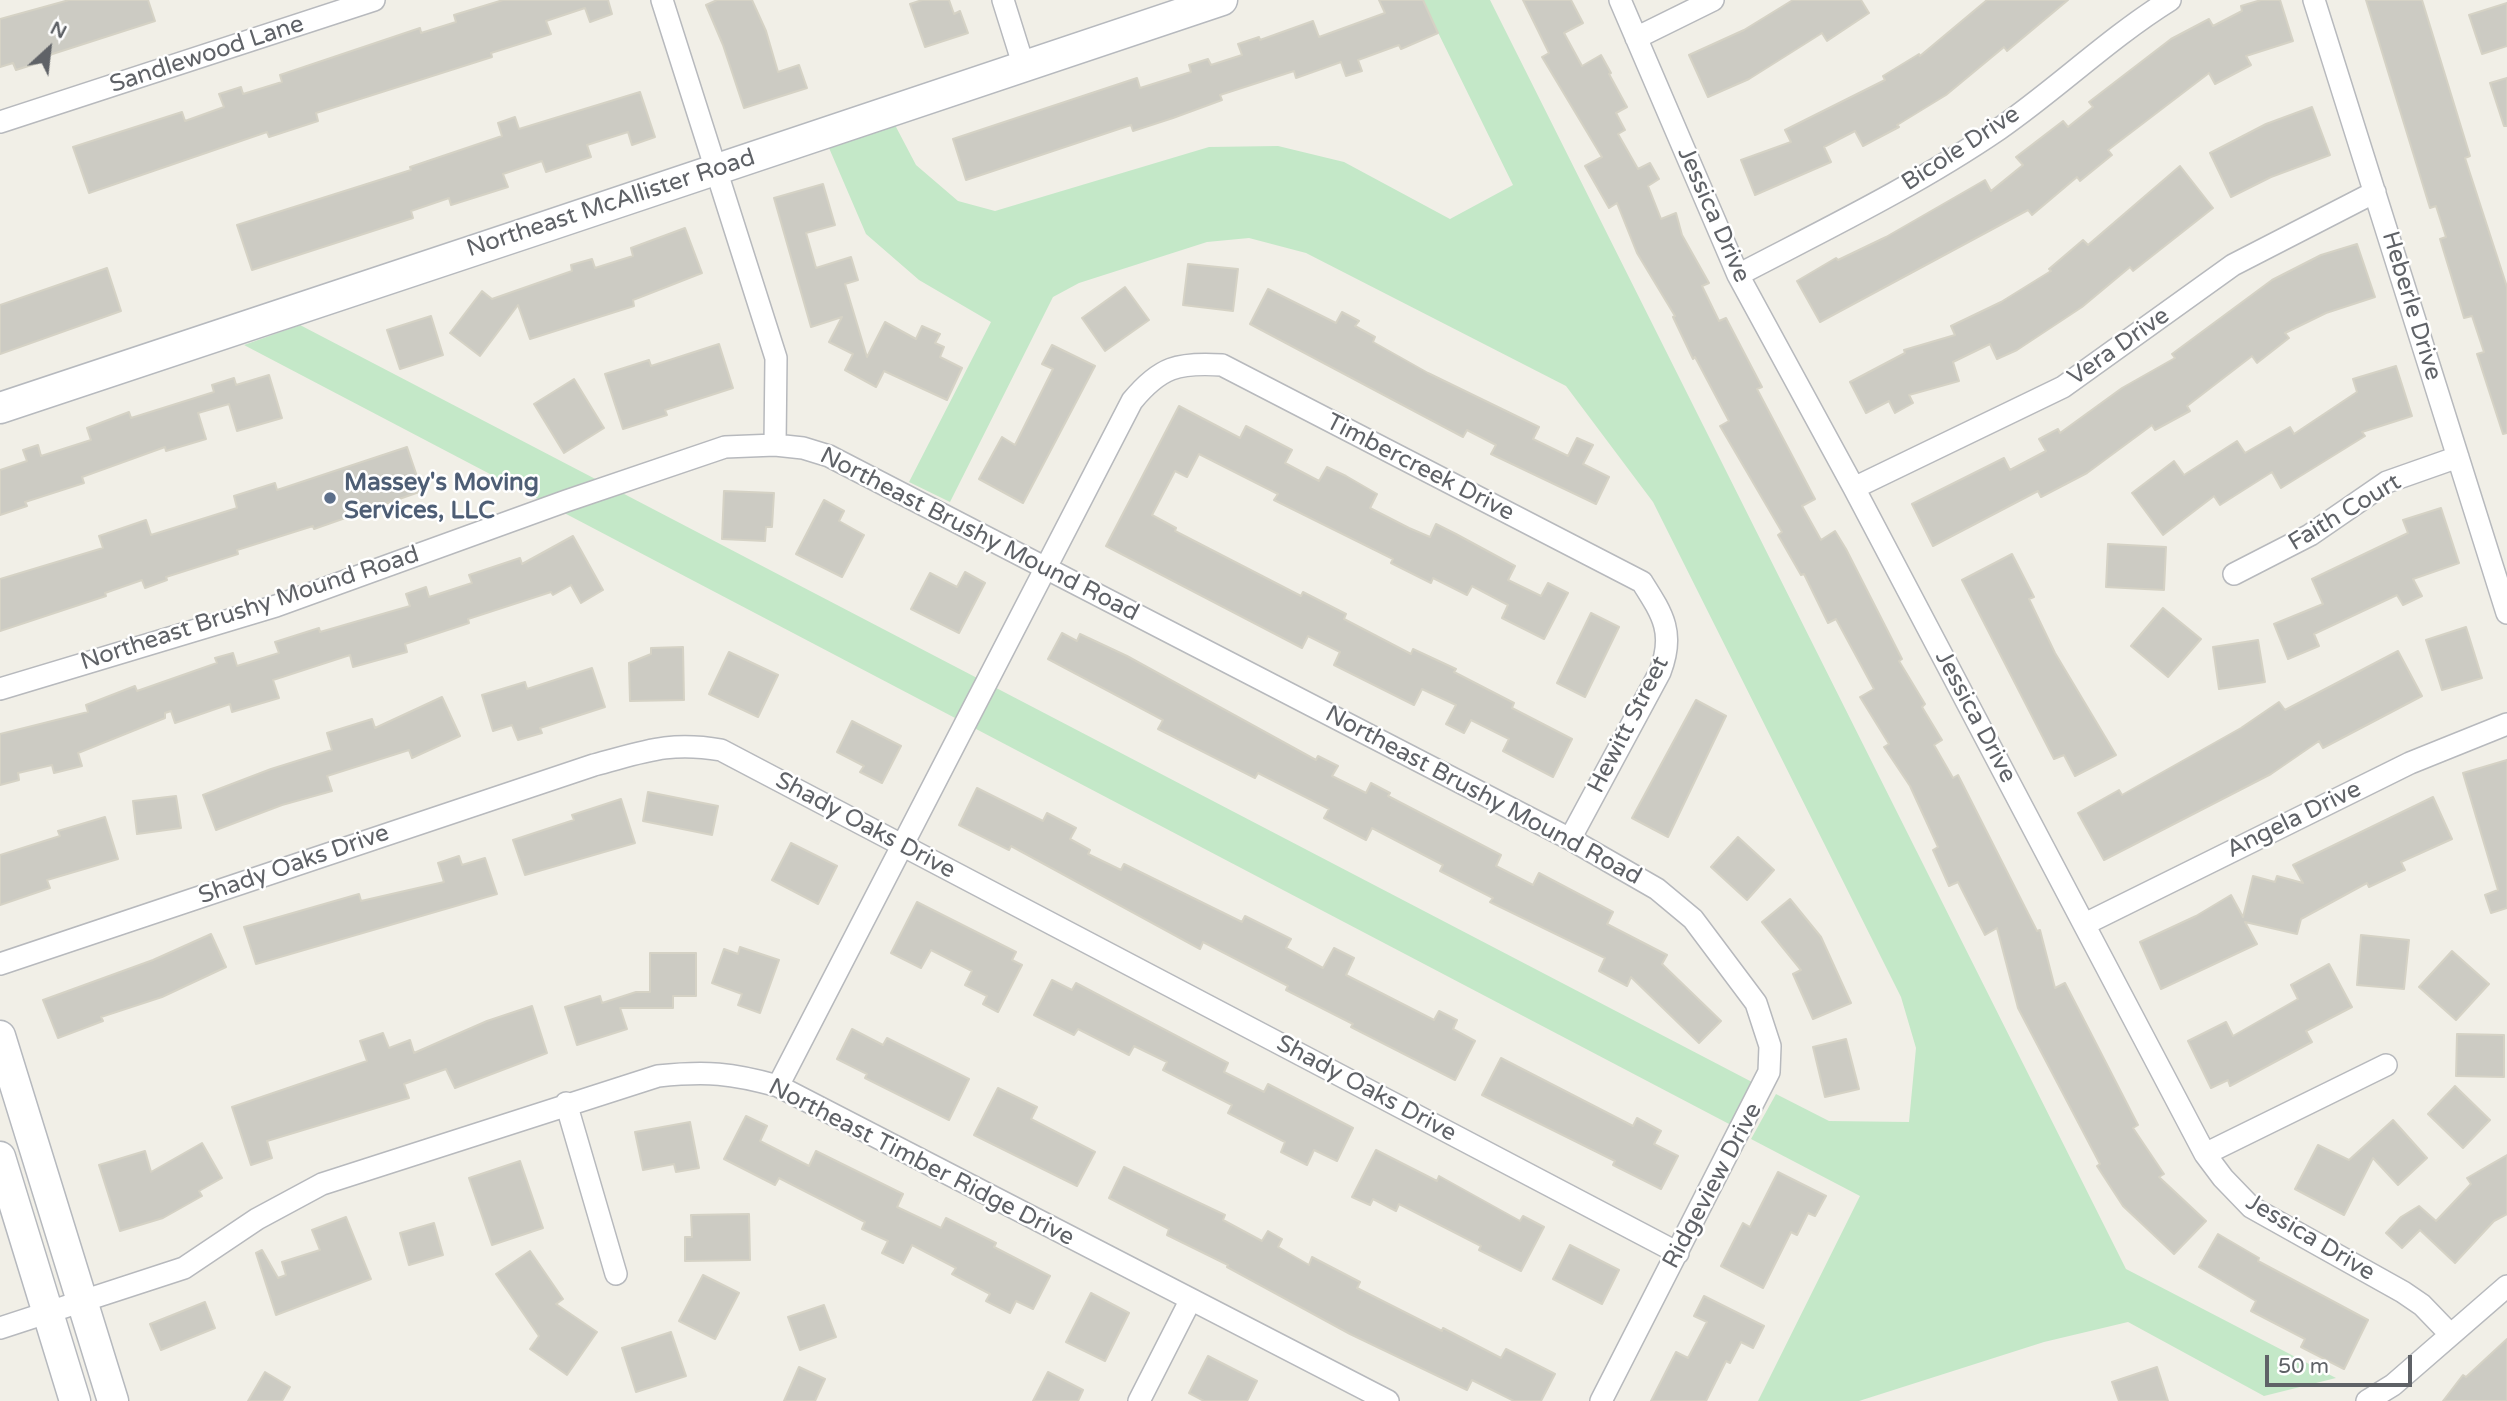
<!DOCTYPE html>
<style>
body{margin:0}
#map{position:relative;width:2507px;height:1401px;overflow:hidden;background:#f1efe7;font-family:"Varela Round",sans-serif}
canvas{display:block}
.north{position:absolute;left:14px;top:14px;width:70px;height:70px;-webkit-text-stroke:5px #fff;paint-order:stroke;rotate:27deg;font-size:19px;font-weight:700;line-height:28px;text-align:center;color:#5f6267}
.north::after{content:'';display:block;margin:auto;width:24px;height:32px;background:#5f6267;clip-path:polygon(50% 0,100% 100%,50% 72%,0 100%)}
.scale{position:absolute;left:2265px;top:1355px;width:147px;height:32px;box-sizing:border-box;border:4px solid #5f6267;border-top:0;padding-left:9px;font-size:21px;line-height:24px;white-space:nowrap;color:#5f6267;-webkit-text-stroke:5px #fff;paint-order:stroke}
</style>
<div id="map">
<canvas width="2507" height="1401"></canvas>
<div class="north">N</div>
<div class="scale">50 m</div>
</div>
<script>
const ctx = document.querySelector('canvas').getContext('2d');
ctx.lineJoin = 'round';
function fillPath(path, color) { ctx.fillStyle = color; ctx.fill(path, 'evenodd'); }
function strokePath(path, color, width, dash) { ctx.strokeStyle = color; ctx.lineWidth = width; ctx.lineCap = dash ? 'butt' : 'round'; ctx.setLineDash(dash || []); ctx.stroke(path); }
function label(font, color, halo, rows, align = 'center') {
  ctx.font = font + ' "Varela Round",sans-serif'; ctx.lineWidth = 5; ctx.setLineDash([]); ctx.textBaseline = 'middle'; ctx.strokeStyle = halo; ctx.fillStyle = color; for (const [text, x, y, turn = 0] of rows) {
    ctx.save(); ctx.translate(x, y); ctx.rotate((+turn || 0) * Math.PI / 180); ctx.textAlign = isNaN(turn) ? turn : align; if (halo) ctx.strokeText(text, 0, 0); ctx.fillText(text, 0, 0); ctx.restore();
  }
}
const green = new Path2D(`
 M1422,0H1490L2126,1269L2336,1378L2264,1396L2128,1322L2044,1342L1859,1401H1758L1860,1196L1751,1139L1776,1094L1829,1121L1909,1122L1916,1048L1901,997L1653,502L1566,386L1306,253L1249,238L1207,242L1079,283L1053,297L950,502L909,482L991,322L919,280L866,234L829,148L895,125L916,165L958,201L995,211L1209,147L1278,146L1344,162L1450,219L1513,185Z
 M300,325L1752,1082L1731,1125L244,345Z`);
const building = new Path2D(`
 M69,0H148L155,21L37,59L38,63L16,70L13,63L0,67V19Z
 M503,0H608L612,14L590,22L585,8L546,21L551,34L491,53L492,57L316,113L318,121L269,137L267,132L89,193L73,147L182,112L185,121L224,107L219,94L241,87L243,94L282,82L280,75L420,28L421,33L456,22L454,15Z
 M717,0H752L766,31L778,72L799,65L807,88L744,108L723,45L706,5Z
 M922,0H949L954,14L960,11L968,33L925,47L910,4Z
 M1379,0H1423L1438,33L1401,49L1399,45L1358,60L1362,71L1346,76L1341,62L1296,78L1294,71L1220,95L1222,100L1173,118L1133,131L1131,125L966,180L953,139L1137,78L1140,88L1191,72L1189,65L1208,59L1211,65L1242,55L1238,44L1259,37L1260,40L1313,21L1319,37L1385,13Z
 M1523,0H1571L1583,23L1564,33L1582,66L1601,55L1611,73L1609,74L1627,107L1616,113L1625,130L1618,134L1638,169L1650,163L1659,179L1648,186L1661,219L1676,213L1682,235L1709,283L1702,286L1719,321L1726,318L1762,387L1757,389L1815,499L1802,506L1821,540L1835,531L1846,549L1902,659L1899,661L1925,704L1922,707L1942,740L1934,745L1953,778L1958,775L2037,931L2040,930L2055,988L2065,983L2138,1125L2133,1128L2164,1174L2159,1177L2206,1221L2174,1254L2123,1206L2097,1166L2100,1164L2018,1008L1997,928L1985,935L1958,882L1949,886L1933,850L1938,847L1910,786L1884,747L1889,744L1860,697L1874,689L1836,619L1828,623L1804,574L1801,575L1778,535L1782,532L1720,426L1729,421L1695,357L1693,359L1673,317L1675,316L1637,253L1617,203L1609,208L1585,166L1602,157L1542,57L1549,53Z
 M1793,0H1861L1869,13L1827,41L1822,33L1749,79L1708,97L1689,55L1744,30Z
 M1987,0H2068L2007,51L2004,47L1946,95L1897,125L1899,127L1863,146L1855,131L1824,147L1831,162L1755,195L1741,160L1791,142L1785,130L1885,80L1883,76L1919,54L1920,56Z
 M2261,0H2280L2293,41L2246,56L2251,65L2215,84L2209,73L2108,150L2112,155L2080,181L2077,177L2032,215L2028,210L1820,322L1797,281L1836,258L1838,260L1886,237L1985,180L1991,191L2023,165L2016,157L2063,121L2068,127L2093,107L2089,102L2171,39L2209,19L2213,26L2242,11L2241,6Z
 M2366,0H2422L2470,156L2465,158L2507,287V433L2503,434L2477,354L2484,352L2472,316L2464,318L2458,298L2440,239L2446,237L2436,206L2430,208Z
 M2507,3V46L2482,54L2469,15Z
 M2507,78V126H2504L2490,83Z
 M640,92L655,137L632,145L628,132L587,145L591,157L546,172L542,161L503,174L508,187L451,205L449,198L411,211L413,218L252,270L237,225L411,170L410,167L502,136L498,123L515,117L519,129Z
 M2312,107L2330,155L2271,177L2231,197L2210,153L2266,124Z
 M2180,166L2213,208L2133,271L2130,267L2082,307L2017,350L1997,359L1990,344L1953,362L1959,381L1909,395L1913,403L1895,413L1889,401L1866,413L1850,382L1905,353L1904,350L1955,335L1951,326L2001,302L2051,271L2049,269L2083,240L2088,245Z
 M823,184L835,225L806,233L816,268L851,257L858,280L845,284L867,357L885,322L916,339L922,326L940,334L935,343L944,347L940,357L962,368L947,400L884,371L876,387L845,370L853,354L829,342L842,317L811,327L774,198Z
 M685,228L702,273L633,300L634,306L530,339L518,305L480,356L450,333L482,291L492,299L572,271L571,265L592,259L595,268L633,256L631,248Z
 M2357,244L2375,297L2326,313L2285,333L2289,338L2257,363L2252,356L2187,406L2190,411L2155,430L2152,425L2087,473L2041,497L2038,491L1933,546L1912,504L2004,458L2010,470L2046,451L2039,439L2058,429L2060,433L2122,388L2175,358L2172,354L2272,280L2321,255Z
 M1188,264L1238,269L1233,311L1183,305Z
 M107,268L121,311L0,354V305Z
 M1125,287L1149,320L1105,351L1082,318Z
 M1268,289L1336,323L1342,312L1359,321L1355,326L1375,337L1373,342L1428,373L1539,427L1533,439L1568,456L1577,438L1593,445L1583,464L1609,477L1596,504L1491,454L1496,445L1467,430L1463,437L1250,324Z
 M431,316L443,355L400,369L387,330Z
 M719,344L733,388L665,410L667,415L623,429L605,374L649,360L651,366Z
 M1052,345L1095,366L1023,503L979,479L1002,437L1015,445L1053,369L1042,364Z
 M2396,366L2412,416L2362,432L2365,436L2281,488L2272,472L2220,505L2214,496L2163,535L2132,493L2174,461L2184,475L2237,441L2245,453L2290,427L2294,434L2357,392L2353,379Z
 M269,375L282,418L237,431L229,404L198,413L206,439L166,451L165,447L82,477L84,483L25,502L27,506L0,515V470L27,461L23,450L38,445L41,456L91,440L87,428L129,412L131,418L214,392L212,385L234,378L236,385Z
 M574,379L604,428L564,453L534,404Z
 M1179,406L1240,438L1246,426L1292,450L1285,463L1319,481L1327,467L1346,476L1377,494L1370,508L1409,528L1430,537L1436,524L1456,534L1515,566L1508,580L1541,596L1548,583L1568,593L1544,639L1502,618L1508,605L1472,586L1467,595L1433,578L1431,583L1391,563L1393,559L1274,500L1278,494L1199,454L1187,477L1175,471L1152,515L1176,528L1175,531L1301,596L1303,592L1346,614L1344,619L1411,654L1413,649L1456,669L1454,672L1514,703L1512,708L1572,739L1553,777L1503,751L1509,739L1471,720L1464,733L1446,724L1456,705L1422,689L1414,705L1334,665L1340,652L1308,636L1302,648L1106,546Z
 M407,447L422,491L314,529L313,526L237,550L238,554L166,577L167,580L145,588L142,580L105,593L106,596L0,631V579L103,548L99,536L146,520L151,535L237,508L234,496L275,483L277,490Z
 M724,491L774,493L772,527H766L765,541L722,539Z
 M824,500L844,511L839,521L864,535L842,577L796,554Z
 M2441,508L2459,563L2413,579L2422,596L2403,605L2397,595L2314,634L2319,646L2288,659L2274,624L2323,604L2312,579L2408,533L2403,520Z
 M573,536L603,590L581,603L571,585L553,595L551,592L468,619L469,623L405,644L407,652L353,667L350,655L273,680L279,698L232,712L230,704L175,723L171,711L165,713V718L78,753L82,766L54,773L52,765L18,773L19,780L0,785V734L88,712L86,705L135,686L137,691L217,663L215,658L233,653L237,666L279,653L275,642L319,628L320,632L410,606L406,594L426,587L429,597L472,583L469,575L520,558L522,564Z
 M2108,544L2166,547L2164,590L2106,587Z
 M2012,554L2034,597L2029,599L2055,653L2116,755L2075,776L2064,755L2054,759L1962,580Z
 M965,572L985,583L959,633L911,609L930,573L957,587Z
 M2163,608L2201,639L2168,677L2131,646Z
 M1591,613L1619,627L1585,697L1557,683Z
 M2466,627L2482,678L2442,690L2426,640Z
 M1062,633L1077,641L1080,634L1127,656L1316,760L1318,756L1338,766L1332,776L1366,793L1371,783L1390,793L1388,796L1501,855L1496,866L1533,885L1539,873L1613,912L1607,924L1667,955L1662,964L1721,1021L1699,1043L1631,977L1627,986L1599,971L1605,958L1490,902L1493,898L1440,871L1443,865L1372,828L1366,840L1324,818L1329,809L1258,773L1255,778L1158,729L1163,720L1048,659Z
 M2258,640L2265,682L2219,689L2213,647Z
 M683,647L684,700L630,701L629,663L651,654V648Z
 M2398,651L2422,696L2323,748L2319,741L2271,774L2104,860L2078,813L2119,790L2122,795L2241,728L2279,702L2285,710Z
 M729,652L778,675L758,717L709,694Z
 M592,668L605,707L540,728L542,733L518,740L512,725L493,731L482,695L525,682L527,689Z
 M442,697L460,736L412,758L409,750L327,776L332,791L282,805L216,830L203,795L271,769L332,750L327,733L372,719L375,728Z
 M1696,700L1726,716L1668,837L1632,818Z
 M852,721L901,746L882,783L860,772L864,766L837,752Z
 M2507,760V908L2491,913L2485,895L2498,890L2463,773Z
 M977,788L1043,821L1047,813L1076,828L1070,839L1090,850L1088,854L1121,870L1124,864L1242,922L1245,916L1291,939L1286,948L1323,968L1334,948L1354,958L1346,975L1434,1020L1439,1011L1457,1020L1453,1029L1475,1041L1455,1080L1351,1027L1353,1024L1286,990L1288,986L1203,942L1200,949L1011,846L1009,850L959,825Z
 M648,792L718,806L712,835L643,821Z
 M176,796L181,828L137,834L133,801Z
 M2433,797L2452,839L2401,862L2405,870L2369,887L2367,883L2301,919L2297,934L2245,922L2257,944L2161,989L2140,942L2196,916L2231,895L2243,917L2253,876L2275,882L2277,876L2303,883L2293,865Z
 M621,799L635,843L525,875L513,840L574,820L572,815Z
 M105,817L118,859L47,880L50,888L0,905V855L60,836L58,831Z
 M1738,837L1774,870L1747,900L1711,867Z
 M791,843L837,866L818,904L772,880Z
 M459,856L462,865L485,858L497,894L256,964L244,927L359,894L361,901L444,882L438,863Z
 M1790,899L1821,937L1851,1003L1813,1019L1793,974L1801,970L1762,922Z
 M917,902L1016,952L1012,960L1022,965L998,1012L983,1004L987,996L965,985L972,971L931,950L921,968L891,953Z
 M211,934L226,967L162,997L101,1017L103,1021L58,1038L43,1000L153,960Z
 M2361,935L2409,940L2404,989L2357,985Z
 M740,947L779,960L760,1013L738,1005L742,994L712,983L724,949L738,954Z
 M2452,951L2489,984L2456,1020L2419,987Z
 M650,953H696V996H673V1008H620L627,1029L577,1045L565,1007L600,996L602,1003L636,992H650Z
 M2329,964L2352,1007L2306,1031L2312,1042L2230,1086L2228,1080L2211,1088L2188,1041L2226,1022L2233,1036L2298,999L2291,985Z
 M1052,980L1072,990L1076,983L1228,1063L1224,1072L1264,1092L1268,1084L1353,1128L1337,1161L1314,1150L1307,1165L1281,1152L1285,1142L1228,1113L1232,1105L1163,1070L1167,1062L1134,1046L1129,1055L1078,1029L1074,1035L1034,1015Z
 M532,1006L547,1053L455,1088L446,1069L404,1084L409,1098L267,1141L272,1158L251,1165L232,1107L367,1061L360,1041L383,1033L389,1048L410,1040L414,1053L487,1021Z
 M852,1029L883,1045L887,1038L969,1079L949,1120L865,1078L867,1074L837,1059Z
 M2457,1034L2504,1035V1077L2456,1076Z
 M1846,1039L1859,1089L1825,1097L1813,1047Z
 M1501,1058L1633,1126L1637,1118L1661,1131L1654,1144L1678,1156L1661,1189L1613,1165L1615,1161L1482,1095Z
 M2455,1086L2490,1120L2463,1148L2428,1114Z
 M998,1088L1037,1107L1031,1119L1095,1152L1077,1186L974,1135Z
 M746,1116L767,1126L760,1141L809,1166L816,1151L903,1194L897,1207L941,1228L946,1218L996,1243L994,1247L1050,1276L1033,1309L1016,1301L1010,1313L986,1301L990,1294L952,1274L956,1268L912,1245L903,1263L882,1253L888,1241L862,1229L865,1222L779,1178L775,1185L724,1159Z
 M2393,1120L2427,1158L2398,1185L2373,1158L2344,1215L2295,1189L2318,1145L2349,1160Z
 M690,1122L699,1168L676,1172L674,1164L643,1170L635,1132Z
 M202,1143L222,1178L199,1191L202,1196L163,1218L120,1231L99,1165L145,1151L151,1172Z
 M1376,1150L1437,1181L1439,1176L1520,1221L1523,1216L1544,1227L1521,1271L1479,1250L1481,1246L1399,1204L1396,1211L1373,1199L1370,1205L1352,1197Z
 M2507,1155V1214L2494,1221L2455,1263L2420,1230L2402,1248L2386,1233L2401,1217L2419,1206L2436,1221L2471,1184L2467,1178Z
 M520,1161L543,1228L492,1245L469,1178Z
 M1124,1167L1225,1215L1223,1220L1262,1241L1268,1231L1282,1239L1278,1247L1309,1265L1312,1257L1360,1282L1357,1288L1442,1331L1443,1328L1501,1358L1506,1349L1555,1374L1541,1401H1514L1472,1380L1467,1390L1350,1334L1227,1267L1228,1265L1167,1235L1169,1229L1109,1198Z
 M1778,1172L1826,1196L1815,1216L1808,1213L1797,1235L1791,1232L1763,1288L1721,1266L1743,1223L1750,1227Z
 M749,1214L750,1260L685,1261V1237H692L691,1215Z
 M346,1217L371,1279L276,1315L256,1253L262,1250L278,1278L286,1275L282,1262L320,1250L312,1230Z
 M434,1223L443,1255L409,1265L400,1233Z
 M2218,1234L2259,1258L2258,1261L2368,1320L2344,1369L2301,1347L2305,1339L2251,1311L2256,1301L2199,1267Z
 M1570,1245L1619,1270L1602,1304L1553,1279Z
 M530,1251L563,1299L556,1304L597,1332L567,1375L530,1349L539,1336L496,1274Z
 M703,1275L739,1293L715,1339L679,1321Z
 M1091,1293L1129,1313L1105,1361L1066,1342Z
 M1704,1296L1764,1326L1753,1348L1741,1342L1730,1363L1726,1361L1706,1401H1651L1676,1352L1688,1358L1707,1322L1694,1316Z
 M205,1302L215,1328L161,1350L150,1324Z
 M824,1305L836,1337L800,1350L788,1317Z
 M671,1332L686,1376L636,1392L622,1348Z
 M2507,1339V1401H2443L2463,1375L2466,1377Z
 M1208,1356L1257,1381L1247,1401H1204L1189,1393Z
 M799,1367L825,1379L815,1401H784Z
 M2157,1367L2168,1401H2119L2112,1382Z
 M265,1372L290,1387L282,1401H248Z
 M1048,1372L1083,1390L1078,1401H1033Z`);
const street = new Path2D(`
 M662,0L776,358L775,445
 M1003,0L1024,67
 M1620,0L1738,275L1854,488L2205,1154L2223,1178L2251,1207L2403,1292L2422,1305L2450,1334
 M2314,0L2507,613
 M1636,38L1713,0
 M0,122L374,0
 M1738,275C1826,229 1917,185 1999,129C2058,88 2109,38 2170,0
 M1854,488L2063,387L2233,265L2375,192
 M2234,574L2310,535L2387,482L2458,457
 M0,689L276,606L566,501L725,447L775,445L803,448L829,456L1570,839L1657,889L1693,919L1756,1003L1770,1046L1769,1072L1601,1401
 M2085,924L2410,763L2507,724
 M0,964L594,765C644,752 668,741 721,750L1678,1253
 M778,1086L1132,401C1160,367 1178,362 1222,365L1642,582C1663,615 1675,633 1660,672L1570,839
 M566,1103L616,1274
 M2205,1154L2386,1065
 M0,1328L184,1268L257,1219L322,1184L658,1076C707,1071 731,1073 778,1086L1388,1401
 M1139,1401L1190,1301
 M2367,1401L2393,1385L2507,1286`);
const secondary = new Path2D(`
 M0,408C407,272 816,138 1222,0
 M0,1036L113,1401
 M0,1157L75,1401`);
const markers = [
 [330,498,7,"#5c6f8a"]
];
const streetNames = [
 ["Sandlewood Lane",207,55,-18],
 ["Bicole Drive",1961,149,-33],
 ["Northeast McAllister Road",611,204,-18],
 ["Jessica Drive",1713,215,66],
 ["Heberle Drive",2411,306,73],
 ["Vera Drive",2119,347,-35],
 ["Timbercreek Drive",1420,468,27],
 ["Faith Court",2345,513,-31],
 ["Northeast Brushy Mound Road",979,535,27],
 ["Northeast Brushy Mound Road",250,609,-18],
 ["Jessica Drive",1975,717,62],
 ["Hewitt Street",1629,725,-63],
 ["Northeast Brushy Mound Road",1483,796,28],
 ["Angela Drive",2294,820,-26],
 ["Shady Oaks Drive",865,826,28],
 ["Shady Oaks Drive",294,865,-19],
 ["Shady Oaks Drive",1366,1089,28],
 ["Northeast Timber Ridge Drive",921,1163,27],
 ["Ridgeview Drive",1713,1186,-62],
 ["Jessica Drive",2310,1238,31]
];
const serviceNames = [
 ["Massey's Moving",344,484],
 ["Services, LLC",344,512]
];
fillPath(green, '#c4e8c8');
fillPath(building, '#cccbc3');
strokePath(building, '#d5d2c5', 2);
strokePath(street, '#b7b9bd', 24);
strokePath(secondary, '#b6b9be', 33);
strokePath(street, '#fff', 21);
strokePath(secondary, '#fff', 30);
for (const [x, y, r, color] of markers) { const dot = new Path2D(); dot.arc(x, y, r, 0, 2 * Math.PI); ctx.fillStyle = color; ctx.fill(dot); strokePath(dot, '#fff', 2.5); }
label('24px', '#5f6267', '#fff', streetNames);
label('bold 24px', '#4e5e75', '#fff', serviceNames, 'left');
</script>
